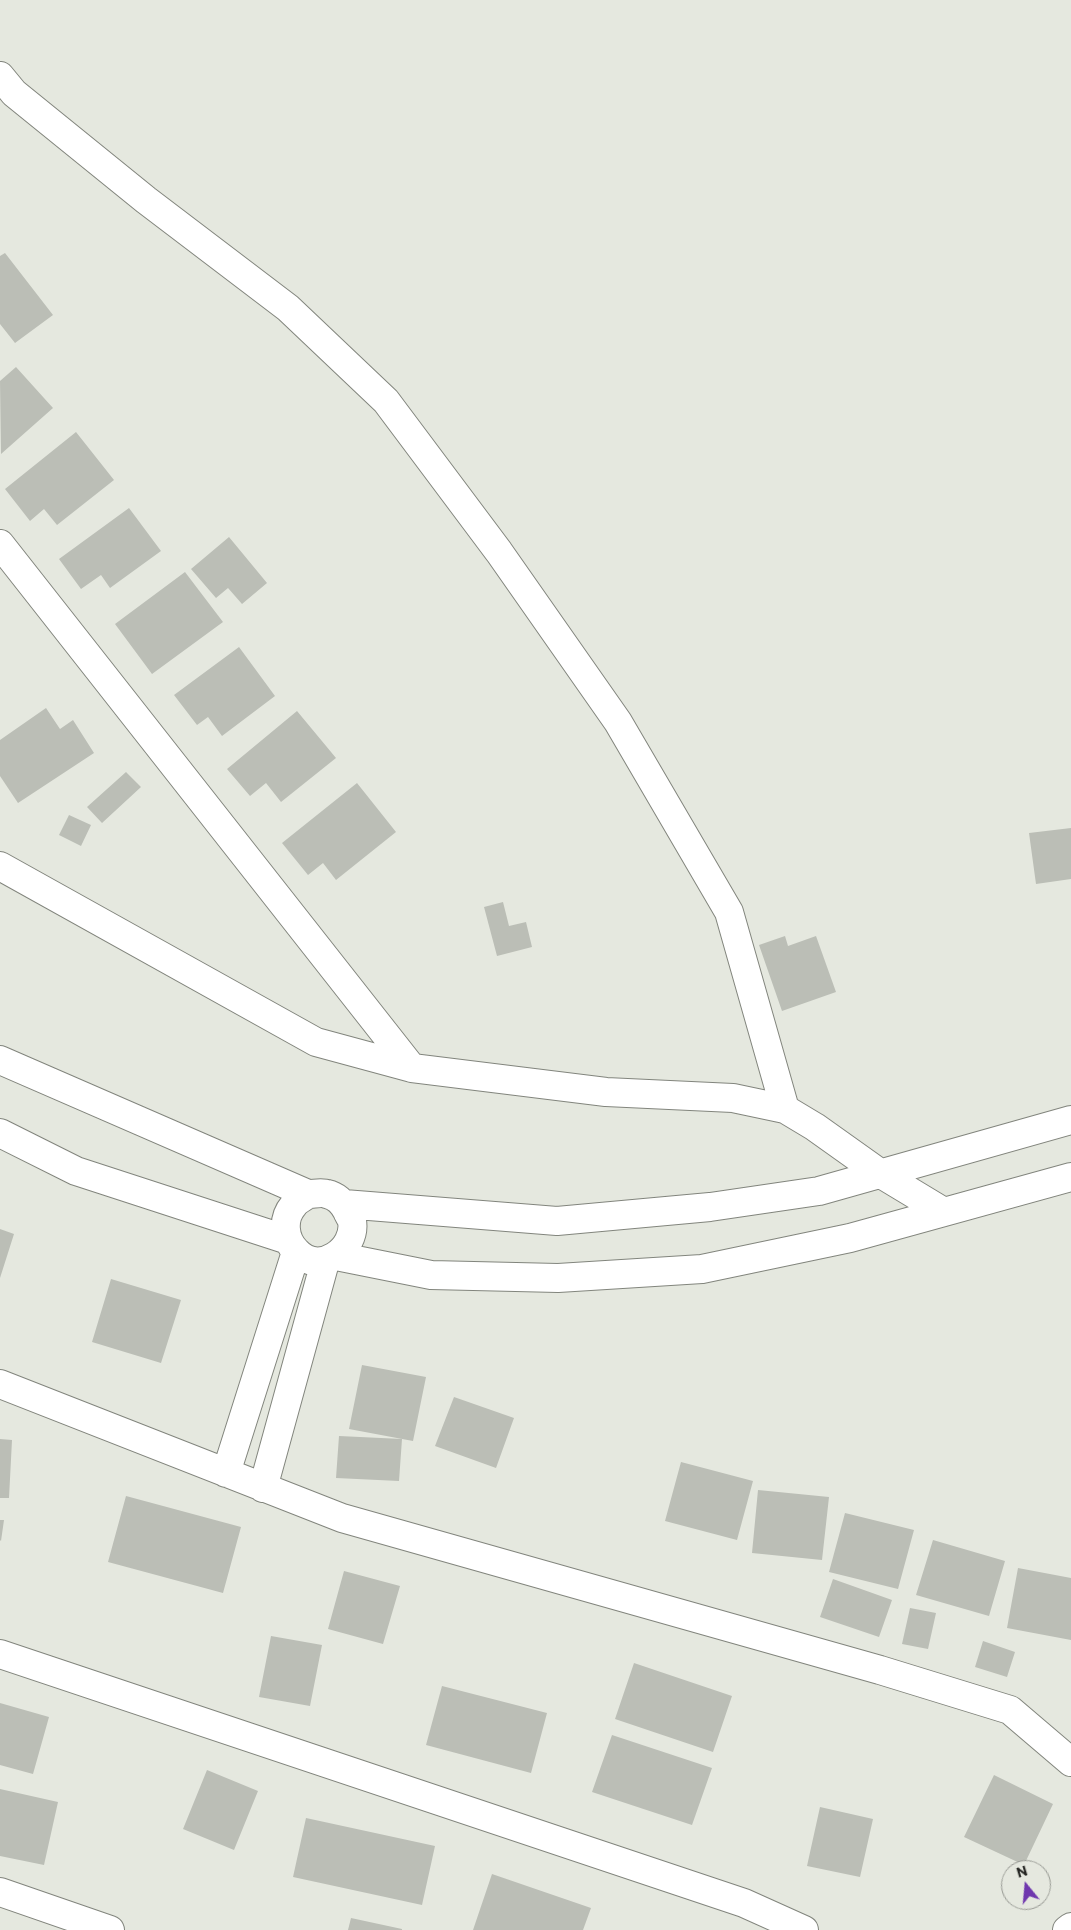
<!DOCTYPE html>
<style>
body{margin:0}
#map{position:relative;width:1071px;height:1930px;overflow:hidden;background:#e5e8df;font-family:Commissioner,sans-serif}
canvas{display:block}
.north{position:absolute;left:1001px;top:1860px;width:50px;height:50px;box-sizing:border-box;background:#e5e8df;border:1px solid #989a94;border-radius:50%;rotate:343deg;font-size:14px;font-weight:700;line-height:20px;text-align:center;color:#252623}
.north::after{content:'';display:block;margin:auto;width:18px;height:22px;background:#6f37ae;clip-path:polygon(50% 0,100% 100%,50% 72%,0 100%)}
</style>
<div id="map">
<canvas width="1071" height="1930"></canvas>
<div class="north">N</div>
</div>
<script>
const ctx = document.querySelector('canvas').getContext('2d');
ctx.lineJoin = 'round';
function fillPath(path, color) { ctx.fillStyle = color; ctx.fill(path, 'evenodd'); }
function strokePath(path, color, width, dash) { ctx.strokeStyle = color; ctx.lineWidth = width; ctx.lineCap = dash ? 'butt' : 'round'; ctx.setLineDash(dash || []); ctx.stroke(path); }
const building = new Path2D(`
 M5,253L53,315L15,343L0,324V256Z
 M16,367L53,408L1,454L0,381Z
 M76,432L114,480L57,525L44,509L30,521L5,489Z
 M129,508L161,551L110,588L101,575L81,589L59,559Z
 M229,537L267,583L242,604L228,588L216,598L191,569Z
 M185,572L223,622L152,674L115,624Z
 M239,647L275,696L222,736L208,717L197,725L174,695Z
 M46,708L60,729L73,720L94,753L18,803L0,776V740Z
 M297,711L336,758L281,802L266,783L250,796L227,769Z
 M126,772L141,787L102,823L87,807Z
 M357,783L396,832L336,880L323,863L308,875L282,843Z
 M69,815L91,825L81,846L59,835Z
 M1071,828V879L1036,884L1029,833Z
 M503,902L509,926L526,922L532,947L497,956L484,907Z
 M785,936L788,946L816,936L836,992L782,1011L759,945Z
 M0,1229L14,1234L0,1278Z
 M111,1279L181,1300L161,1363L92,1342Z
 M362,1365L426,1377L413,1441L349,1429Z
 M454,1397L514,1418L496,1468L435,1446Z
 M339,1436L402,1439L399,1481L336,1478Z
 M0,1439L12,1440L9,1498H0Z
 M681,1462L753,1481L737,1540L665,1521Z
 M758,1490L829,1497L822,1560L752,1553Z
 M126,1496L241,1527L223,1593L108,1562Z
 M845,1513L914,1530L898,1589L829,1572Z
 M0,1520H4L1,1541L0,1540Z
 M933,1540L1005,1561L989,1616L916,1595Z
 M1018,1568L1071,1578V1640L1007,1628Z
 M344,1571L400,1586L383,1644L328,1629Z
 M833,1579L892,1600L879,1637L820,1617Z
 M910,1608L936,1613L928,1649L902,1644Z
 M271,1636L322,1645L310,1706L259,1697Z
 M983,1641L1015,1652L1007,1677L975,1667Z
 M634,1663L732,1696L713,1752L615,1719Z
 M442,1686L547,1713L531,1773L426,1745Z
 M0,1703L49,1717L33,1774L0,1765Z
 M612,1735L712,1768L692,1825L592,1792Z
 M207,1770L258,1791L234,1850L183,1829Z
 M994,1775L1053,1804L1024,1865L964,1837Z
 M0,1789L58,1802L44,1865L0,1856Z
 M820,1807L873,1819L860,1877L807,1866Z
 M306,1818L435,1846L422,1905L293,1877Z
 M492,1874L591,1908L583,1930H473Z
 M351,1918L402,1929V1930H348Z`);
const minor = new Path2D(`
 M0,76L14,93L146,200L288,308L386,401L499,552L618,722L729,912L785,1109
 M0,544L412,1068
 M0,866L316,1042L412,1068L606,1092L733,1098L785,1109L815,1127L881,1174L944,1212
 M0,1060L308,1194C314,1194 322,1192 327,1194C336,1196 343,1203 347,1211C348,1214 351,1218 352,1221C357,1249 319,1277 296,1251C284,1239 282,1219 293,1206C296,1201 303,1198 308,1194
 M0,1133L76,1171L288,1240
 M344,1204L557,1221L710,1207L819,1191L1071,1120
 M336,1256L431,1275L558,1278L702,1269L850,1238L1071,1177
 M0,1384L342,1518L880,1670L1010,1710L1071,1762
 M226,1473L296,1252
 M263,1488L325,1262
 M0,1654L744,1903L804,1930
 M0,1892L110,1930
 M1067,1930L1071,1927`);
fillPath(building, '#bbbeb6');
strokePath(minor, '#82857d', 30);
strokePath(minor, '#fff', 28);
</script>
